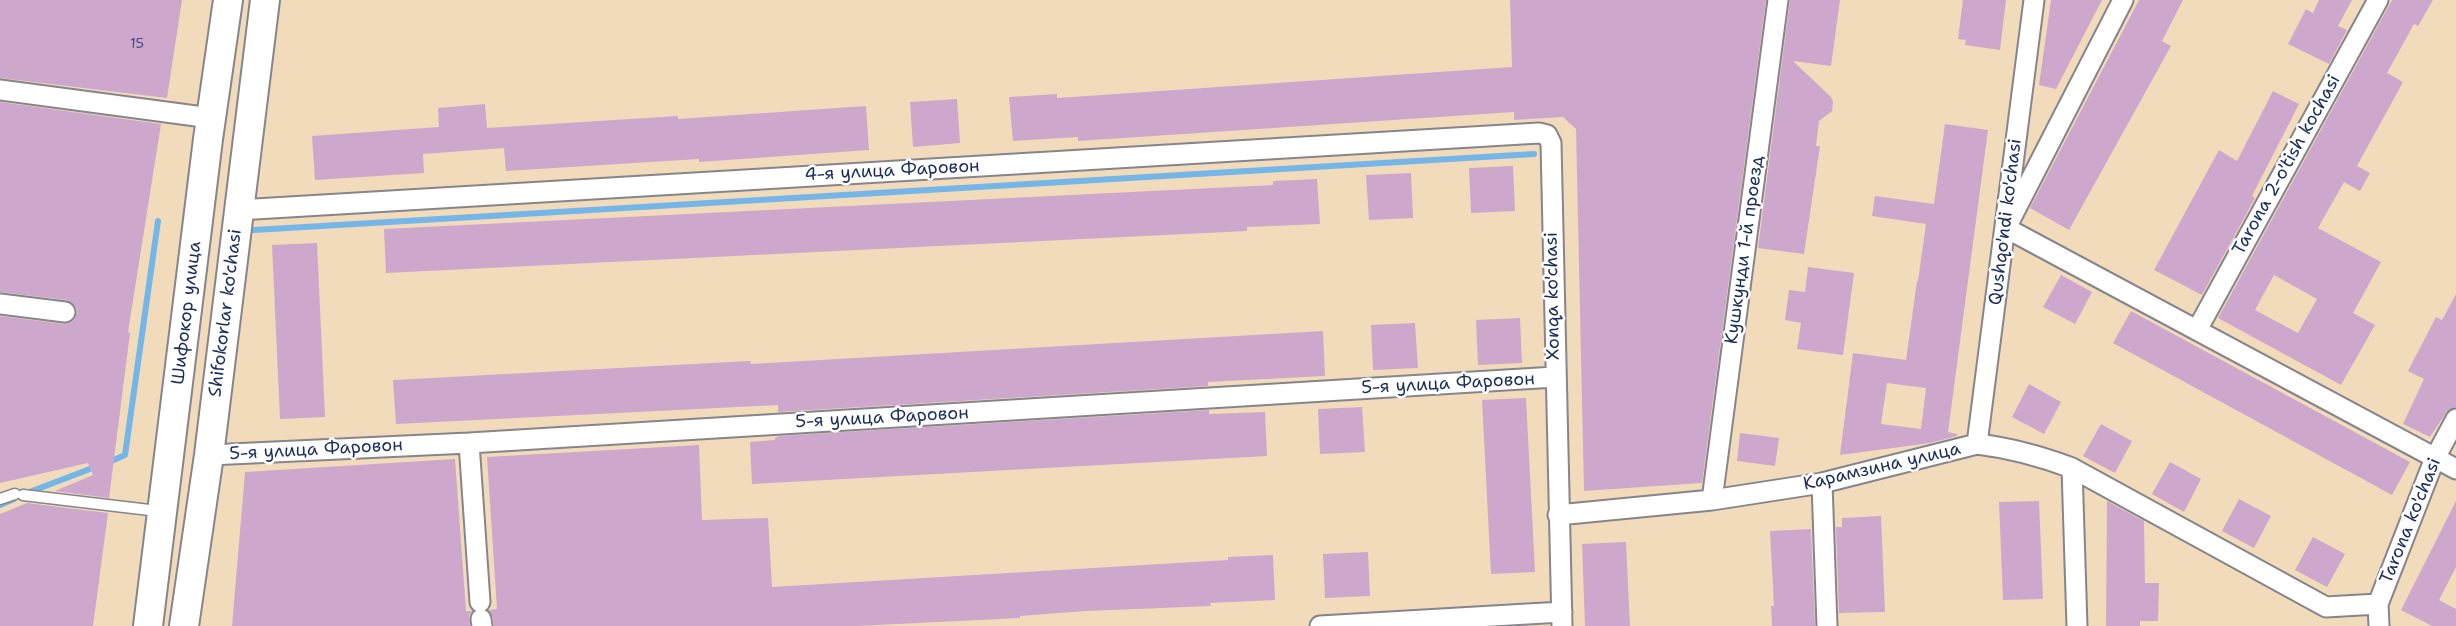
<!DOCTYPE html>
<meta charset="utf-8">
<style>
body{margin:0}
canvas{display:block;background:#f2dbbb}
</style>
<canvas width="2456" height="626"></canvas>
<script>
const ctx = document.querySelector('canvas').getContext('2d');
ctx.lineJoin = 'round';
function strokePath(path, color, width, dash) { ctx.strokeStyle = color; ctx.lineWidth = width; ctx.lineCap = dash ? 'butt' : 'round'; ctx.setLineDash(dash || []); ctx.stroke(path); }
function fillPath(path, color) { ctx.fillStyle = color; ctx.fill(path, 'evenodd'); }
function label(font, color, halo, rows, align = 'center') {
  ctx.font = font + ' "Shantell Sans",sans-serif'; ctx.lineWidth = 5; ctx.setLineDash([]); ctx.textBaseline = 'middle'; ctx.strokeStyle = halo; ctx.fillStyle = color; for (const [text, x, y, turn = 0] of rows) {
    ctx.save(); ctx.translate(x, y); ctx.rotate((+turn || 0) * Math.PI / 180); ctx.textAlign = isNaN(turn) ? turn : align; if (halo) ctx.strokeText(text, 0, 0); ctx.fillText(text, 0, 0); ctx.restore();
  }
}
const stream = new Path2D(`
 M254,230L1534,154
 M109,462L125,455L158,221
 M27,493L95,467
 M0,505L14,499`);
const building = new Path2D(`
 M0,0H182L167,98L0,78Z
 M1510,0H1766L1702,483L1584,491L1576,129L1563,117L1514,120V112L1078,141V137L1013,141L1009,97L1057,94V98L1512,67Z
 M1790,0H1840L1831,66L1793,61L1831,97L1833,102L1832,111L1819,121L1816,146H1820L1804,254L1758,248Z
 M1963,0H2006L2000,50L1965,45L1966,40L1958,39Z
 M2051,0H2102L2056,89L2039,85Z
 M2139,0H2183L2162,41L2171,46L2069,230L2030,208Z
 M2319,0H2352L2338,26L2347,30L2329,64L2288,44L2306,9L2313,13Z
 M2392,0H2433L2418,26L2414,24L2387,73L2403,82L2357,166L2370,173L2360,191L2344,182L2318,228L2381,262L2353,313L2375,325L2341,385L2218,318ZM2274,275L2317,299L2298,333L2255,310Z
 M2273,91L2299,104L2252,196L2255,198L2202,295L2154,270L2219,150L2237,161Z
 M957,99L960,143L913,147L910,102Z
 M0,102L161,124L128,332L130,333L109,498L55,491L93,475L88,463L0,483V316L64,324L74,320L77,313L76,307L67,300L0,292Z
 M485,104L487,128L678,116V119L866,106L869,150L699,162V159L506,171L504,148L423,154L424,173L315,180L312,136L439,127L438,108Z
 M1945,124L1988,130L1948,432L1957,434V436L1930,443L1840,455L1853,353L1906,360L1917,281H1918L1926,224L1872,216L1875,196L1934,204ZM1887,383L1926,388L1921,429L1881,424Z
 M1513,166L1515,211L1471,213L1469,168Z
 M1411,173L1413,218L1369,220L1366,175Z
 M1317,179L1320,224L1247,227V231L386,273L384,229L1273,185V181Z
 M317,243L325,417L280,419L272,245Z
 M1808,267L1854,273L1843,355L1797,349L1801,323L1785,320L1789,290L1805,292Z
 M2061,275L2092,292L2075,324L2043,307Z
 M2456,294V407L2446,413L2430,437L2403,424L2424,379L2408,371L2436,317L2442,320Z
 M2131,311L2410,462L2392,495L2113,343Z
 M1520,318L1522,363L1478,365L1476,320Z
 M1415,323L1418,368L1373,370L1371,325Z
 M1323,331L1325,376L1208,382V386L778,412V405L396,424L393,380L750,361L751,364Z
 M2029,384L2061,402L2044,434L2012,417Z
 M1526,398L1535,572L1491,574L1482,400Z
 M1362,407L1365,452L1320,454L1318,409Z
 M1209,410V414L1265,412L1267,456L752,484L750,442L775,440V438L779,436Z
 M2101,424L2132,441L2115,473L2083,456Z
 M1740,433L1779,438L1775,466L1737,461Z
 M699,445L702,520L768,518L772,587L1228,560V557L1273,555L1275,600L1210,603L1211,606L1086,611L1020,616V618L858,626H494L493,617L489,610L497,609L487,457Z
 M455,459L466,611H472L469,615L470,626H232L245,472Z
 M2170,462L2201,479L2184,512L2152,494Z
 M2239,499L2271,516L2254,548L2222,531Z
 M2039,501L2043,599L2003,600L1999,502Z
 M2107,501L2144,521L2145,583H2159L2158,621H2140V626H2106Z
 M2456,501V567L2439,600L2456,609V626H2432L2401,610Z
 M27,503L108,513L93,626H0V514Z
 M1881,516L1885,612L1839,613L1836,527H1842V518Z
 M1811,529L1815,626H1772L1771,606H1774L1770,531Z
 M2313,537L2345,554L2327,587L2295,570Z
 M1626,542L1630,626H1585L1582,544Z
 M1368,552L1370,596L1325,598L1323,554Z`);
const lane = new Path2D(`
 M23,495L158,511
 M0,499L15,494`);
const street = new Path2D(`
 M2123,0L2006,228L2456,469
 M0,90L211,118
 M238,210L1539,133L1547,135L1551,143L1562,626
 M0,304L65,312
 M2197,330L2378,0
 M469,443L480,602
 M1977,444L2034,0
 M209,455L469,443L1555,377
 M2072,468L2077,626
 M1822,483L1827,626
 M1712,500L1778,0
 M1558,515L1712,500L1822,483L1977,444C2011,448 2040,456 2072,468L2326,607L2378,604
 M481,619L482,626
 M1320,626L1562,612
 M2379,626L2378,604L2435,458L2456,419`);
const secondary = new Path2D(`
 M148,626L208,139L228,0
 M184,626L209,455L265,0`);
const numberNames = [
 ["15",137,44]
];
const streetNames = [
 ["Tarona 2-o'tish kochasi",2287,165,-61],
 ["4-я улица Фаровон",892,171,-3],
 ["Qushqo'ndi ko'chasi",2006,222,-83],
 ["Кушкунди 1-й проезд",1745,250,-82],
 ["Xonqa ko'chasi",1553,296,-91],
 ["Шифокор улица",187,313,-83],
 ["Shifokorlar ko'chasi",226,313,-83],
 ["5-я улица Фаровон",1448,384,-3],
 ["5-я улица Фаровон",882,418,-3],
 ["5-я улица Фаровон",316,450,-3],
 ["Карамзина улица",1882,467,-13],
 ["Tarona ko'chasi",2411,521,-68]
];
strokePath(stream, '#75b6e9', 6);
fillPath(building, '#cda8cc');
strokePath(lane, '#86858c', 13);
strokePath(street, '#86858c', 23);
strokePath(secondary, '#86858c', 32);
strokePath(lane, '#fff', 10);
strokePath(street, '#fff', 19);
strokePath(secondary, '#fff', 28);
label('14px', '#484d7a', null, numberNames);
label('18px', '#1b2f5e', '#fff', streetNames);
</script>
